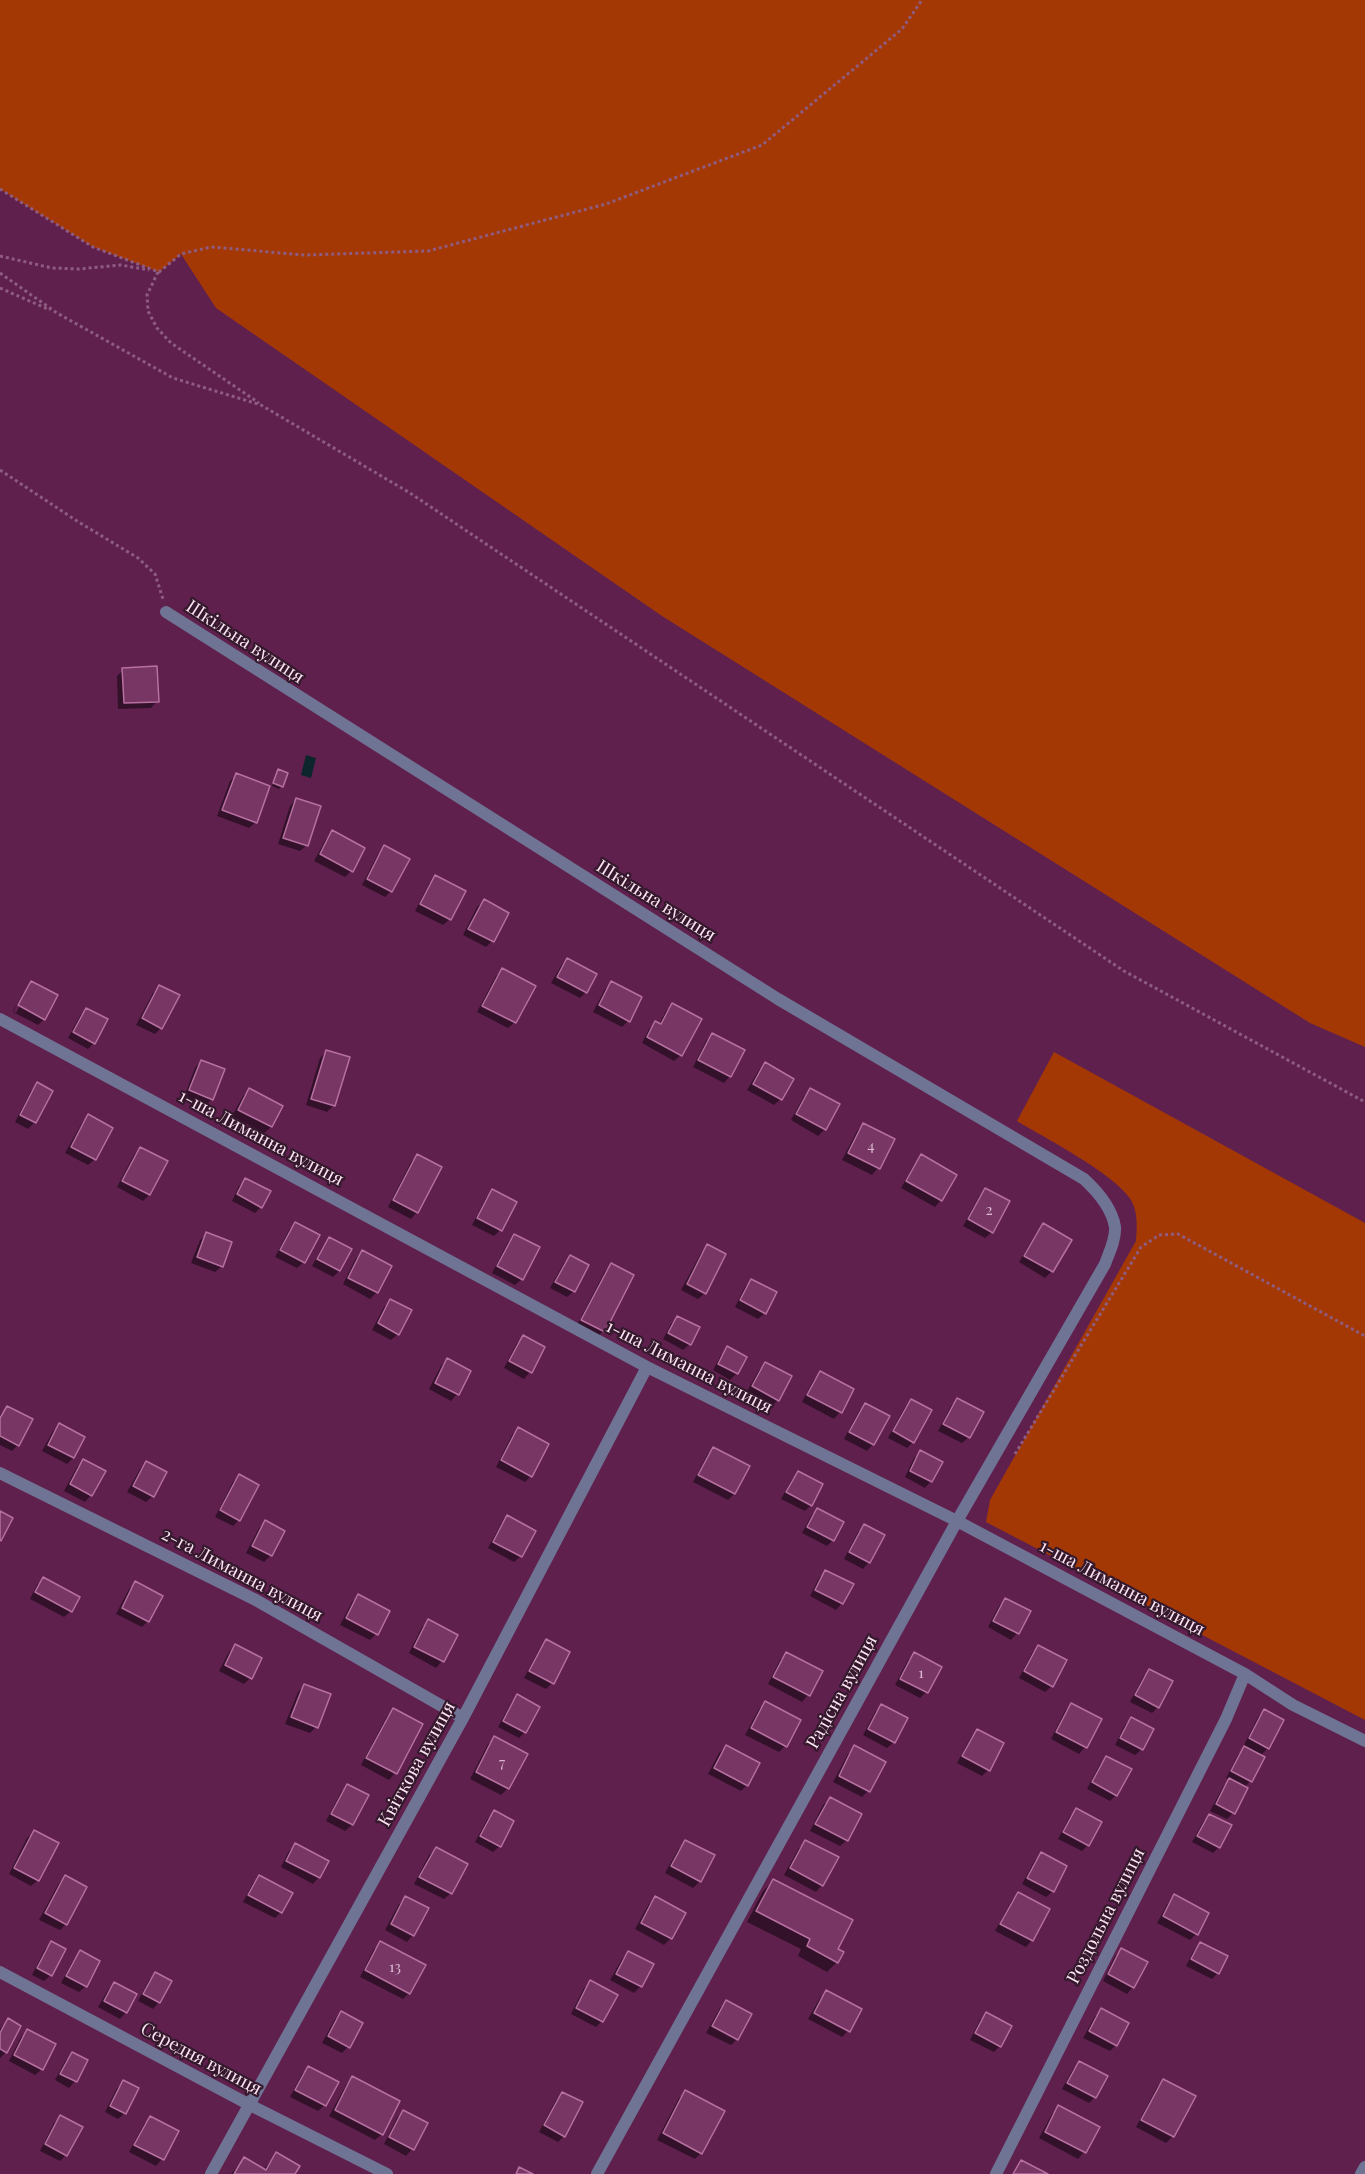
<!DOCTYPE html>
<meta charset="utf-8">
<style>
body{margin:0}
canvas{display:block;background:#5f204e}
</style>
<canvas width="1365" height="2174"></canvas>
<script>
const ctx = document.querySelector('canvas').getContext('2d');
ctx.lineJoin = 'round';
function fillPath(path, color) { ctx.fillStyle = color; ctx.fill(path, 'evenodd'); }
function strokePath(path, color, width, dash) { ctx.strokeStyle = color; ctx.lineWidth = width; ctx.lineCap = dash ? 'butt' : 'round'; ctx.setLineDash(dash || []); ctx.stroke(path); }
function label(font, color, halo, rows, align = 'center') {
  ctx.font = font + ' "Playfair Display",serif'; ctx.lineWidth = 4.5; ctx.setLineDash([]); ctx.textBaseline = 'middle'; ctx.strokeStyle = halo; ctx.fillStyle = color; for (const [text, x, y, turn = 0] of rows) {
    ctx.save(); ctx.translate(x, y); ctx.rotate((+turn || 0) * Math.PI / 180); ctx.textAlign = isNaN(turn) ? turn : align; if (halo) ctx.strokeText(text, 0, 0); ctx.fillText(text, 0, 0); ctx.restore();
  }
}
const green = new Path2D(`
 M0,0H1365V1047L1310,1023L662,616L216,308L181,254L159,272L93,247L0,189Z
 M1054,1052L1365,1223V1720L986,1522L990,1500L1136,1241C1137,1227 1138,1212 1131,1200C1115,1174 1045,1138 1017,1121Z`);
const water = new Path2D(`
 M306,755L316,758L311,778L301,775Z`);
const shadow = new Path2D(`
 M123,670L157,701L151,708L118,709L117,676Z
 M278,771L282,786L279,789L272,786Z
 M236,775L256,822L249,828L217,816L230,781Z
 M296,799L307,845L300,851L278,844L290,806Z
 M332,832L351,871L345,877L314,861L326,839Z
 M385,847L391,891L385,897L362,885L378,854Z
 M435,877L450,919L443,925L415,911L429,884Z
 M484,901L492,941L486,947L463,935L477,907Z
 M567,959L586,992L580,998L551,983L561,966Z
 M502,970L515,1022L508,1028L477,1012L496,976Z
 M31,983L44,1019L38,1025L13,1012L25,989L13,1011L16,1013L29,988H26Z
 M612,983L628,1021L622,1027L593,1012L605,989Z
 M160,986L161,1028L155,1034L136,1025L153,993Z
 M673,1005L681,1055L674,1061L642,1043L649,1029L656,1022L659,1024L666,1011Z
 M86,1010L94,1043L88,1049L68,1038L80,1016Z
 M713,1035L743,1051L730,1076L724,1083L693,1067L706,1041Z
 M326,1052L334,1105L327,1112L306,1105L320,1058Z
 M201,1061L212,1099L206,1105L184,1097L195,1068Z
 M765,1064L781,1099L774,1105L747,1090L759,1070Z
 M37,1084L51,1091L35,1122L28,1129L15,1122L31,1091Z
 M249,1090L281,1107L271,1127L264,1133L232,1116L243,1096Z
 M811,1090L838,1105L824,1130L818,1136L791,1120L804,1096Z
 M88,1116L95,1159L88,1165L65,1153L82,1123Z
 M863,1124L893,1139L878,1168L872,1175L842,1160L857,1131Z
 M140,1148L166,1162L149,1195L143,1201L117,1187L134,1155Z
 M417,1156L440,1168L417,1212L411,1219L388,1207L411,1162Z
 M921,1156L955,1176L941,1200L935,1207L901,1188L915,1163Z
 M246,1180L261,1207L255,1213L232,1201L239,1186Z
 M985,1190L992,1232L985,1238L963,1226L979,1196Z
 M493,1191L500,1230L494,1236L472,1225L486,1198Z
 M295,1224L304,1262L297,1268L275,1257L289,1230Z
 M1044,1225L1070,1241L1052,1271L1045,1278L1019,1262L1037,1232Z
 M207,1234L222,1266L215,1272L191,1263L200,1240Z
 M515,1235L522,1279L515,1285L492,1273L508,1242Z
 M329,1239L350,1250L339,1271L333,1277L312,1266L323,1246Z
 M707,1246L705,1293L698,1299L681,1290L701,1253Z
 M363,1252L390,1266L377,1292L370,1299L343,1284L356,1258Z
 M570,1257L574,1291L567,1297L550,1288L564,1263Z
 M612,1265L603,1331L597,1338L576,1327L605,1271Z
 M752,1281L765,1313L758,1319L735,1307L745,1287Z
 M391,1301L398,1334L391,1340L372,1330L384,1307Z
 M677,1317L690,1344L683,1350L663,1339L671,1324Z
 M523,1337L543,1347L530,1372L524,1379L504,1368L517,1343Z
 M727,1348L737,1373L730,1380L713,1370L721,1355Z
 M447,1360L469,1371L457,1394L451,1401L429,1389L441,1366Z
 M765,1364L778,1400L772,1406L746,1393L759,1370Z
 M820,1373L852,1390L840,1412L834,1419L802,1402L814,1379Z
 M911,1400L913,1442L907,1448L888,1438L905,1407Z
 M957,1400L969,1437L962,1443L938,1431L951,1406Z
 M865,1405L873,1444L867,1451L844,1439L859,1411Z
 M7,1407L18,1445L12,1451L0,1445V1415Z
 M59,1425L83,1438L73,1458L67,1464L42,1451L53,1431Z
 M518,1429L531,1476L525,1482L496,1467L512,1435Z
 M713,1448L748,1467L734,1494L728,1500L693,1482L707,1455Z
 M921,1452L931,1481L925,1488L905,1477L914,1458Z
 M83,1461L91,1495L85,1502L64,1491L77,1467Z
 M146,1463L153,1496L146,1502L127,1492L140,1469Z
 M798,1472L811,1505L805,1511L781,1499L792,1479Z
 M239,1476V1520L233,1526L215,1517L233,1482Z
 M817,1509L833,1540L827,1546L802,1533L811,1516Z
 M507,1517L521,1556L514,1562L488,1548L501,1524Z
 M265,1522L283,1531L270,1556L264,1562L246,1553L259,1528Z
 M864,1526L869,1562L863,1569L844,1559L858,1532Z
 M826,1571L842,1603L836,1610L810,1596L819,1578Z
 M43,1579L71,1611L64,1617L30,1599L37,1585Z
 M136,1583L148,1621L142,1627L116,1614L129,1589Z
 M358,1596L376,1634L370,1640L340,1625L352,1602Z
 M1005,1599L1029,1612L1017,1633L1011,1640L988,1627L999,1606Z
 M429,1621L456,1635L442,1661L436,1668L409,1653L422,1627Z
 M546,1641L552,1683L546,1689L524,1678L540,1648Z
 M236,1646L250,1678L244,1684L219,1671L229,1652Z
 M1038,1647L1052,1686L1045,1692L1019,1678L1032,1653Z
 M786,1654L821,1672L808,1695L802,1702L768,1684L780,1660Z
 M914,1654L926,1692L920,1698L895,1685L908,1660Z
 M1149,1671L1158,1707L1152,1713L1130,1702L1143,1677Z
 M304,1686L316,1727L310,1733L285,1724L298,1692Z
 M517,1696L525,1732L519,1738L498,1727L511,1703Z
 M765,1703L785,1746L779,1752L745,1735L759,1709Z
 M1071,1704L1100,1719L1085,1747L1079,1754L1051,1739L1065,1711Z
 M881,1706L894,1742L887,1748L863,1735L875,1712Z
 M393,1710L421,1724L395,1773L389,1780L361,1765L387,1716Z
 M1264,1711L1268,1748L1260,1756L1263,1758L1250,1781L1244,1788L1233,1813L1227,1819L1210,1811L1223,1787L1229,1780L1226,1778L1238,1755L1246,1746L1244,1745L1258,1717Z
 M1131,1718L1142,1749L1135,1755L1115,1745L1125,1725Z
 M977,1730L988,1770L982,1776L957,1763L971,1737Z
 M495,1738L526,1754L508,1788L501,1795L470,1779L488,1744Z
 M726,1747L747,1785L741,1791L708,1774L719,1753Z
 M855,1747L868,1791L862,1797L833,1782L848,1754Z
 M1107,1757L1116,1795L1110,1801L1087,1789L1100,1764Z
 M348,1786L367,1795L352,1825L345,1831L326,1821L341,1792Z
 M830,1799L847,1840L840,1846L810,1831L823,1805Z
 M1076,1810L1088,1845L1082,1851L1058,1839L1070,1816Z
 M494,1812L500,1846L493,1852L475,1842L488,1818Z
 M1209,1815L1219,1847L1213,1853L1192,1842L1203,1822Z
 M34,1832L38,1880L31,1886L9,1874L27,1838Z
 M685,1842L700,1881L693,1888L665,1873L679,1848Z
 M805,1842L822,1885L816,1892L784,1875L799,1848Z
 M295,1845L319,1877L313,1884L281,1867L289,1851Z
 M436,1849L451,1893L444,1899L414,1884L429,1855Z
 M1041,1854L1053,1891L1046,1897L1022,1884L1035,1860Z
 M65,1877L66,1924L60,1930L39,1920L59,1883Z
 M259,1877L281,1912L275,1918L243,1902L253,1883Z
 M773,1881L836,1949L837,1962L827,1972L798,1956L801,1949L747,1922L763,1891Z
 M1018,1894L1032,1940L1026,1947L995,1931L1012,1900Z
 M1174,1896L1196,1934L1190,1940L1157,1923L1168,1903Z
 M406,1898L413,1935L407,1942L385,1930L399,1904Z
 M655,1898L671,1938L664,1945L635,1929L649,1904Z
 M51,1943V1975L44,1981L32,1975L45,1949Z
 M381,1943L409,1993L403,1999L360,1977L374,1949Z
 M1201,1943L1218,1973L1212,1979L1186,1966L1194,1950Z
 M1122,1950L1133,1987L1127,1994L1103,1981L1115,1956Z
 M80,1952L86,1986L79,1992L61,1983L74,1959Z
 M628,1953L652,1965L640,1987L634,1993L610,1980L622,1959Z
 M155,1974L159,2002L153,2009L138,2001L149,1980Z
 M591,1982L602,2021L596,2027L571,2014L584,1988Z
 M114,1983L126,2012L120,2019L98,2007L108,1990Z
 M826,1992L848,2031L842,2037L808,2019L820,1998Z
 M726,2002L737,2039L731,2045L706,2033L720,2008Z
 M1101,2010L1116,2045L1110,2051L1083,2038L1095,2016Z
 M341,2013L348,2047L342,2053L322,2043L335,2019Z
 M987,2014L1000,2046L994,2052L970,2040L980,2020Z
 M8,2020L6,2052L0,2058V2029Z
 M28,2031L42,2069L35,2075L9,2061L21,2037Z
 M72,2054L86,2061L75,2081L69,2088L55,2080L66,2060Z
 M1079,2063L1095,2097L1089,2103L1062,2089L1073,2069Z
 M308,2068L325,2105L318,2111L290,2097L302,2074Z
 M352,2078L382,2134L375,2140L329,2116L346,2085Z
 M1163,2081L1194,2097L1173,2136L1166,2143L1136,2127L1157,2087Z
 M124,2082L125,2113L118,2119L105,2112L117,2088Z
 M686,2092L701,2153L695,2159L657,2140L679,2098Z
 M562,2093L564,2136L558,2142L539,2132L556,2100Z
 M1059,2107L1098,2128L1084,2152L1078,2159L1039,2138L1052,2114Z
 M404,2112L426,2123L412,2149L406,2156L384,2144L397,2118Z
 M61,2117L66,2155L60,2161L40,2151L54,2123Z
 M150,2118L177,2132L162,2159L156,2166L129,2152L144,2124Z
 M277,2154L294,2174H231L244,2159L263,2170Z`);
const building = new Path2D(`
 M157,666L159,702L124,703L122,668Z
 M278,769L288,773L283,787L273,783Z
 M236,773L270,786L257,823L222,810Z
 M296,798L321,806L308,846L283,838Z
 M332,830L365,848L353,872L320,854Z
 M384,845L410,859L392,892L367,879Z
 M435,875L466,891L451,920L420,904Z
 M484,899L509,913L494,942L468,929Z
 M567,958L597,974L587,993L557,977Z
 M502,968L536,986L516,1023L482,1006Z
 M31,981L58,995L45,1020L18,1005Z
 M611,981L642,997L630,1022L599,1005Z
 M159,985L180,995L162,1029L142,1018Z
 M672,1003L702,1019L682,1056L647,1037L655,1021L661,1024Z
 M86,1008L108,1019L95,1044L73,1032Z
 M712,1033L745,1050L731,1077L698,1060Z
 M326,1050L350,1057L335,1106L311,1099Z
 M201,1060L225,1069L213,1100L189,1090Z
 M765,1062L794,1079L782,1100L753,1084Z
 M37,1082L53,1091L36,1123L20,1115Z
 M249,1088L283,1106L272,1127L238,1110Z
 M810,1088L840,1104L826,1130L796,1114Z
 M88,1114L113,1128L96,1160L71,1147Z
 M863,1123L895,1139L880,1169L848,1153Z
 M140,1147L168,1161L150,1195L122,1181Z
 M417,1154L442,1167L418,1213L393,1200Z
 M921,1154L957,1175L942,1201L906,1181Z
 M245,1178L271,1191L262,1208L237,1194Z
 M985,1188L1010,1201L993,1233L968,1219Z
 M492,1189L517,1202L502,1231L477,1218Z
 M295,1222L320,1235L305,1263L280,1250Z
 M1043,1223L1072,1240L1053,1272L1024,1256Z
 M206,1232L232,1242L223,1267L197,1257Z
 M514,1234L540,1247L523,1280L497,1266Z
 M329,1237L352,1249L340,1271L317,1259Z
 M707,1244L726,1254L706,1294L687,1284Z
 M362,1250L392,1266L378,1293L348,1278Z
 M570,1255L589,1265L575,1292L555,1282Z
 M611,1263L634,1275L605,1332L581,1320Z
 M751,1279L777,1292L766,1314L740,1300Z
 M390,1299L412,1310L399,1335L378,1323Z
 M677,1316L700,1327L691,1345L668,1333Z
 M523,1335L545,1347L532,1373L509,1361Z
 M727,1346L747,1357L738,1374L718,1364Z
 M447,1358L471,1371L459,1395L435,1383Z
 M765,1362L792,1376L779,1401L752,1386Z
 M820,1371L854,1389L842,1413L807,1395Z
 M957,1398L984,1412L970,1438L943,1424Z
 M911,1399L932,1410L914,1443L893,1431Z
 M865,1403L890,1416L874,1445L849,1432Z
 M7,1406L33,1419L19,1446L0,1436V1418Z
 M59,1423L85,1437L74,1458L48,1445Z
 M518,1427L549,1444L532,1477L501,1460Z
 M713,1447L750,1466L735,1494L698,1475Z
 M920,1450L943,1462L932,1482L910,1471Z
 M83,1459L106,1471L92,1496L70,1484Z
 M146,1461L167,1472L154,1497L133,1486Z
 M798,1471L823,1484L812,1506L786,1492Z
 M239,1474L259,1485L240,1521L220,1510Z
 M817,1508L844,1522L834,1541L807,1527Z
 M0,1511L13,1518L1,1541L0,1540Z
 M507,1515L536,1531L522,1557L493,1542Z
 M265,1520L285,1531L272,1556L252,1546Z
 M864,1524L885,1535L870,1563L849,1552Z
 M825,1570L854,1584L843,1604L815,1590Z
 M43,1577L80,1597L72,1612L35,1592Z
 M135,1581L163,1596L149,1622L122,1608Z
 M358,1594L390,1611L378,1635L346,1618Z
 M1005,1598L1031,1611L1019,1634L993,1621Z
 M428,1619L458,1635L444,1662L414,1647Z
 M546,1639L570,1652L554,1684L529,1671Z
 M235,1644L262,1658L252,1679L225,1665Z
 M1038,1645L1067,1660L1053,1687L1024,1671Z
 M786,1652L823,1671L810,1696L773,1677Z
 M914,1652L942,1667L928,1693L900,1679Z
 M1149,1669L1173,1681L1159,1708L1135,1695Z
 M304,1684L331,1694L318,1728L291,1717Z
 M517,1694L540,1707L526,1733L503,1721Z
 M765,1701L801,1720L787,1747L751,1728Z
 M1071,1703L1102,1719L1087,1748L1056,1732Z
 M881,1704L908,1718L895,1743L868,1729Z
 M393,1708L423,1724L397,1774L366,1758Z
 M1264,1709L1284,1720L1269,1749L1249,1738Z
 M1131,1717L1154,1729L1143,1750L1120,1738Z
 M977,1729L1004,1743L990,1771L962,1756Z
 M494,1736L528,1754L509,1789L476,1772Z
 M726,1745L760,1763L748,1786L714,1768Z
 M854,1745L886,1762L870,1792L839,1776Z
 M1244,1746L1265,1757L1252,1782L1231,1771Z
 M1106,1756L1132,1769L1117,1796L1092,1782Z
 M1229,1778L1248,1788L1235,1814L1216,1804Z
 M347,1784L369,1795L353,1825L331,1814Z
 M830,1797L862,1814L848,1841L815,1824Z
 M1076,1808L1102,1822L1089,1846L1063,1832Z
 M494,1810L514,1821L501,1847L480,1836Z
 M1209,1814L1232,1825L1220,1848L1197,1836Z
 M34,1830L59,1843L39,1881L14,1868Z
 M685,1840L715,1855L701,1882L671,1866Z
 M805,1840L839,1857L823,1886L790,1868Z
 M295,1843L329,1861L320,1878L286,1861Z
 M436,1847L468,1864L452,1894L419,1877Z
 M1041,1852L1067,1866L1054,1892L1027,1878Z
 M65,1875L87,1887L67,1925L45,1913Z
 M259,1875L293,1893L282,1913L248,1895Z
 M773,1879L853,1920L838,1949L844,1952L838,1963L807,1946L810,1939L756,1911Z
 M1018,1892L1050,1909L1033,1941L1000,1924Z
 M1174,1894L1209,1913L1198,1935L1163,1916Z
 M405,1896L429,1908L414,1936L391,1924Z
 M655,1896L686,1913L672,1939L641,1923Z
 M51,1941L66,1949L52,1976L37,1968Z
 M380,1941L426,1965L410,1994L365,1970Z
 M1200,1942L1228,1956L1219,1974L1191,1959Z
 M1121,1948L1148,1962L1134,1988L1108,1974Z
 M80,1950L100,1961L87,1987L66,1976Z
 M628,1951L654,1964L642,1987L616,1974Z
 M155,1972L172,1981L160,2003L143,1994Z
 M590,1980L618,1995L603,2022L576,2008Z
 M114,1982L137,1994L127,2013L104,2001Z
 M826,1990L862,2009L850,2032L814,2013Z
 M726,2000L752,2014L738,2040L712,2026Z
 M1101,2008L1129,2023L1117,2046L1089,2031Z
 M341,2011L363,2023L350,2048L328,2036Z
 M986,2012L1012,2026L1001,2047L975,2033Z
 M8,2018L21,2026L7,2053L0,2049V2033Z
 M27,2029L56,2044L43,2070L14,2055Z
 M72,2052L88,2060L77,2082L60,2074Z
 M1079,2061L1108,2076L1096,2098L1067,2083Z
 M308,2066L339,2082L326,2106L295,2090Z
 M352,2076L400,2101L383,2135L335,2110Z
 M1163,2079L1196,2096L1174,2137L1141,2120Z
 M123,2080L139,2088L126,2114L110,2106Z
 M685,2090L725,2111L702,2154L663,2133Z
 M562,2092L583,2102L565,2137L544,2125Z
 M1058,2105L1100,2127L1086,2153L1045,2132Z
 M403,2110L428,2123L414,2150L389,2137Z
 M60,2115L83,2127L67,2156L45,2144Z
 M150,2116L179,2131L164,2160L134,2145Z
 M276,2152L300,2166L295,2174H234L244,2157L266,2170Z
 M1021,2160L1048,2174H1013Z
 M519,2167L533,2174H516Z`);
const path = new Path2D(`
 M0,189L93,247L159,272L181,254L211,247L305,255L428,251L606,204L762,145L902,29L922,0
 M0,256L52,268L79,269L121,265L149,270
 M158,272L147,295L148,311L157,328L171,343L259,403
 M0,273L57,313L173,378L261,405L410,493L1124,971L1365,1102
 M0,288L50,310
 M0,470L77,521L138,558L155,574L163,599
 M1015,1454L1141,1247L1159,1235L1178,1234L1365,1336`);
const minor = new Path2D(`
 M166,612L778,999L1084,1179C1097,1191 1112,1208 1115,1227C1116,1239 1109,1253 1105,1264L957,1521L597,2174
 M0,1019L647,1367L957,1521L1245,1674L1293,1705L1365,1741
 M0,1473L254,1599L463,1718
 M0,1972L250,2105L387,2174
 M211,2174L463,1718L647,1367
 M996,2174L1226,1719L1245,1674
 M1361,2174L1365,2167`);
const numberNames = [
 ["4",871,1146],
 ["2",989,1210],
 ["1",921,1673],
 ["7",502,1763],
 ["13",395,1967]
];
const streetNames = [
 ["Шкільна вулиця",245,642,33],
 ["Шкільна вулиця",656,901,32],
 ["1-ша Лиманна вулиця",261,1138,28],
 ["1-ша Лиманна вулиця",689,1367,27],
 ["2-га Лиманна вулиця",242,1575,28],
 ["1-ша Лиманна вулиця",1122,1588,28],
 ["Радісна вулиця",842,1692,-61],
 ["Квіткова вулиця",417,1764,-61],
 ["Роздольна вулиця",1106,1916,-63],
 ["Середня вулиця",201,2059,28]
];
fillPath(green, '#a43804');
fillPath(water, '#0d252c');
fillPath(shadow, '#0007');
fillPath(building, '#773664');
strokePath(building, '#b770a0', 1.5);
strokePath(path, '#8f5c81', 3, [3, 3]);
strokePath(minor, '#707494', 12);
label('15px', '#dbb8cf', null, numberNames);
label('18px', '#fce4f3', '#34182c', streetNames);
</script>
